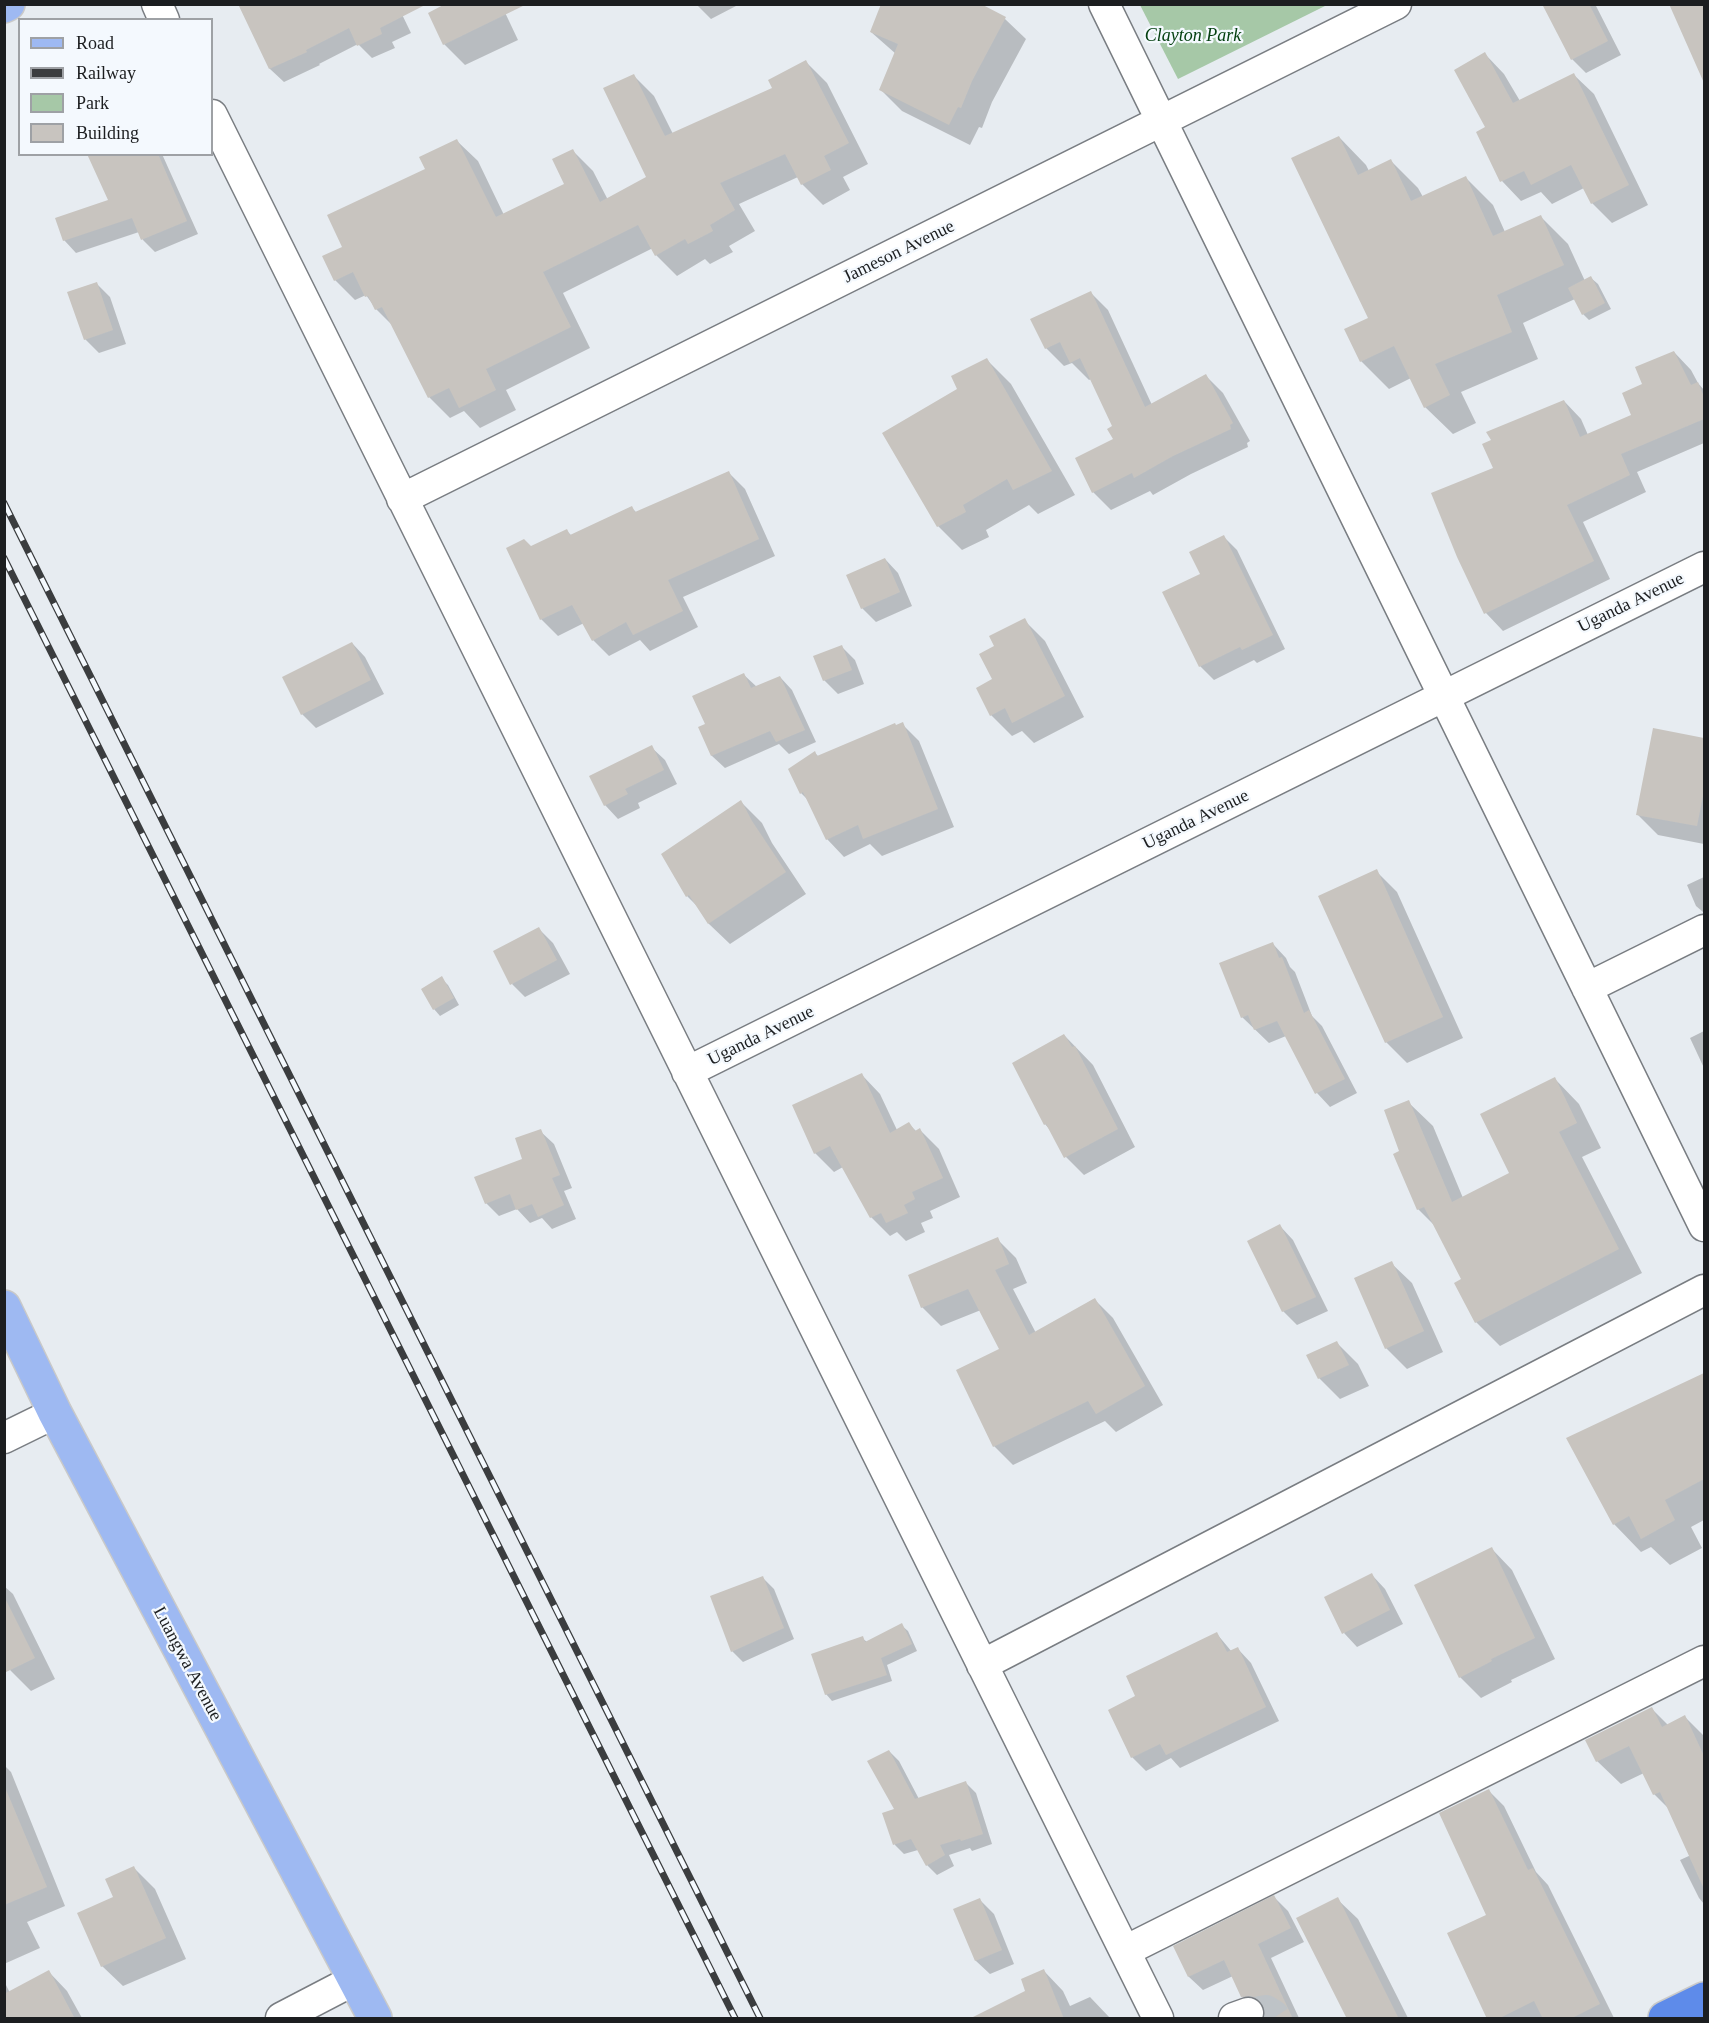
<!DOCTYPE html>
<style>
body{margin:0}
#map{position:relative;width:1709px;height:2023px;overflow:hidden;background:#e7ecf1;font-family:Georgia,serif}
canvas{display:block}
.frame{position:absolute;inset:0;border:6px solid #1c1e20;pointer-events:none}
.legend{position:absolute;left:18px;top:18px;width:195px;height:138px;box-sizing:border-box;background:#f4f9fe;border:2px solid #9ea1a5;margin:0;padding:8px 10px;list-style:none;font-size:18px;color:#1c1e20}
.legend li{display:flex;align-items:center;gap:12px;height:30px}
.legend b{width:30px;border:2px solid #9ea1a5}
</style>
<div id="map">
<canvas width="1709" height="2023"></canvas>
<div class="frame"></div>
<ul class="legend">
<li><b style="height:8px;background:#9eb9f2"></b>Road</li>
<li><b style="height:8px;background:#3b3d3f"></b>Railway</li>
<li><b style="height:16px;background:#a6c8a7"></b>Park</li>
<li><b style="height:16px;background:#c8c4bf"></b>Building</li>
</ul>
</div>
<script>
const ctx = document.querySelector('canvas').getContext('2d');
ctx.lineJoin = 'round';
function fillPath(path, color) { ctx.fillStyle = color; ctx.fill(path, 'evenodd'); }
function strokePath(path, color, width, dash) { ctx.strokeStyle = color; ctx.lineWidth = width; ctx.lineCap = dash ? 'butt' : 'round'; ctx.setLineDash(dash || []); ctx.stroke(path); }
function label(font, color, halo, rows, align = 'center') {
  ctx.font = font + ' Georgia,serif'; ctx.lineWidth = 4.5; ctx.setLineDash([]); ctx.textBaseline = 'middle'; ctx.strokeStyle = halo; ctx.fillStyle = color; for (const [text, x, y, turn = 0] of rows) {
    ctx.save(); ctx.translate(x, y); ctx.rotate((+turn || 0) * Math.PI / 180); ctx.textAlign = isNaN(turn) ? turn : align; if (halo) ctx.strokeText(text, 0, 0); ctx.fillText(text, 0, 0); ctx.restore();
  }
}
const green = new Path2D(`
 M1140,5H1327L1178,79Z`);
const shadow = new Path2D(`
 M240,4H397L411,33L392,42L395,48L372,58L358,44L319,64L320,65L284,82L270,69Z
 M501,4L518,40L465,65L444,44Z
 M696,4H735L736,6L711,19Z
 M1544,4H1595L1621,55L1586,73L1572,59Z
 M1671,4H1704V74L1700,70Z
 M1005,19L1026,39L992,102L982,128L979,127L970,145L902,111L881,90L896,54L871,32Z
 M1485,54L1504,74L1520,101L1574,75L1594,94L1648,205L1612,223L1592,203L1584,188L1552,204L1541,192L1521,201L1502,181L1478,132L1487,128Z
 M806,62L827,83L868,164L843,177L850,190L823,205L802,184L798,177L739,204L755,231L729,246L733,252L710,264L705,259L677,276L656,255L653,248L563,293L590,348L506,390L516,410L480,428L464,411L450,418L429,397L394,327L376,309L366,295L355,300L335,280L344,248L457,141L478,161L504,215L566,184L573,151L593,171L608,200L648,178L634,76L654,96L673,134L774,89Z
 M1339,137L1366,165L1369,171L1391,161L1418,188L1423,197L1466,178L1493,205L1505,232L1541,217L1568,244L1585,281L1591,278L1598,284L1611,309L1589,320L1583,314L1575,299L1523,323L1538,359L1461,392L1476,423L1453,434L1425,407L1411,378L1389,389L1361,361L1346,330L1370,319Z
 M89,154H162L198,234L155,252L143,240L139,232L76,253L64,240L110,201Z
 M97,284L110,297L126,344L99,353L85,339Z
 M1090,292L1108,310L1152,405L1205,375L1223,393L1250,441L1247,443L1248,447L1191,474L1153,495L1150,491L1111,510L1093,492L1115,440L1114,426L1091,379L1089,380L1072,363L1064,366L1046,348Z
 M1674,352L1691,370L1698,383L1704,390V443L1637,472L1646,492L1583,522L1610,579L1503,631L1486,613L1458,556L1495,468L1564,401L1581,419L1588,435L1633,416L1644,385Z
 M987,360L1011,384L1075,495L1038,514L1029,505L986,530L989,537L962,550L938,526L959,389Z
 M728,472L745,489L775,556L683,597L698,627L650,651L640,640L609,656L593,640L584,623L558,636L541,619L531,548L567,531L572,536L631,507L637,513Z
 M1224,537L1237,550L1285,649L1257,663L1254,660L1214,680L1200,666Z
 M885,559L898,573L912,606L876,622L862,608Z
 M1024,620L1045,641L1084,717L1034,743L1022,731L1012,736L991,715L996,647Z
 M352,643L365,657L384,694L316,728L302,714Z
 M842,647L855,660L864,684L838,694L824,680Z
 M744,675L757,687L780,677L792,690L816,742L789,754L779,744L725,768L712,756L700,728L707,725Z
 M902,724L919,741L954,827L882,856L870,844L844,857L827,839L809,801L801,793L815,753L819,757Z
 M1654,729L1704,739V844L1658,835L1637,814Z
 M651,747L665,760L677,784L638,803L640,808L618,819L605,805Z
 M741,802L762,823L772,843L806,894L730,944L709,924L699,908L687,896Z
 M1376,871L1397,892L1463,1038L1407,1063L1386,1042Z
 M1704,877V912H1703L1696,906L1687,885Z
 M539,929L553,943L570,974L525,997L512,984Z
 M1273,944L1286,958L1290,967L1295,972L1312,1016L1322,1026L1357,1093L1330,1107L1317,1093L1286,1036L1269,1043L1242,1017Z
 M441,978L448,985L459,1005L440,1016L434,1009Z
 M1704,1031V1068L1690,1038Z
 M1064,1035L1093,1065L1135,1147L1084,1175L1066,1157L1050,1130L1045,1124Z
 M862,1075L880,1094L897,1130L909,1124L917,1132L920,1130L939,1149L960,1197L930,1211L933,1218L921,1223L925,1232L906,1241L897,1232L890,1236L871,1217L843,1167L834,1172L815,1153Z
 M1555,1079L1579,1104L1601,1148L1582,1157L1642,1273L1500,1346L1476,1322L1463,1280L1436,1227L1418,1209L1401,1152L1408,1102L1433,1126L1463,1198L1511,1173Z
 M540,1131L554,1144L572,1188L564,1191L576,1219L552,1229L542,1218L530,1223L517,1209L499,1216L486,1203L524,1159Z
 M1280,1226L1293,1240L1328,1311L1297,1325L1283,1311Z
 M997,1239L1016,1258L1027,1283L1013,1289L1036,1333L1094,1299L1113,1318L1163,1405L1116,1432L1105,1421L1013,1465L994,1446L1001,1350L981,1310L941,1326L922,1307Z
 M1391,1263L1412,1283L1443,1352L1407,1369L1386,1348Z
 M1337,1343L1358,1364L1369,1386L1340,1399L1319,1378Z
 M1704,1374V1520L1691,1527L1702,1548L1670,1565L1651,1547L1641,1552L1614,1524L1569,1439Z
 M1492,1549L1512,1570L1555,1659L1511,1680L1512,1682L1481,1698L1460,1677Z
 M1372,1575L1385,1589L1403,1624L1357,1647L1344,1633Z
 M763,1578L774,1589L794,1639L743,1662L732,1651Z
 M4,1586L13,1594L55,1679L31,1691L10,1670L4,1667Z
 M901,1625L908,1631L917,1651L887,1665L892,1681L832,1701L826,1694L862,1638L867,1642Z
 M1217,1634L1232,1652L1238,1649L1251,1663L1279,1721L1180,1768L1171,1758L1146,1771L1132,1757L1137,1697Z
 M1651,1708L1668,1725L1685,1717L1704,1736V1904L1699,1898L1680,1860L1691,1855L1670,1810L1654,1794L1644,1773L1621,1784L1597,1761Z
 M889,1751L899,1761L919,1799L966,1783L976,1793L992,1844L972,1851L970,1848L949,1855L954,1866L937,1875L927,1865L918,1850L904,1854L895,1845L884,1814L896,1809Z
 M4,1765L11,1772L65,1906L27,1922L40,1948L4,1964Z
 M1489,1791L1504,1806L1536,1872L1548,1885L1614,2018H1489Z
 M134,1868L155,1889L186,1959L123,1986L102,1966L115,1897Z
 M1274,1897L1288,1911L1304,1942L1271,1958L1299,2018H1266V2009L1256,2010L1242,1996L1233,1976L1203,1990L1189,1977L1175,1947Z
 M1337,1899L1358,1919L1408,2018H1348Z
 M980,1900L994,1914L1014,1964L990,1974L976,1961L955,1910Z
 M1044,1971L1063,1991L1070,2006L1090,1997L1110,2018H973L1027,1991Z
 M49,1972L67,1991L82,2018H4V1981L10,1993Z`);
const building = new Path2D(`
 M238,4H427L380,28L382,34L357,46L349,28L306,50L307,52L269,69Z
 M445,4H527L443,45L428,13Z
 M881,4H981L1006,17L972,81L961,108L958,107L949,125L879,90L898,44L870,32Z
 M1542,4H1589L1608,41L1571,60Z
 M1669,4H1704V83Z
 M1485,52L1513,103L1574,73L1629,185L1591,204L1571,165L1531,185L1524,171L1500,182L1476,132L1485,127L1454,70Z
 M806,60L849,143L824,156L831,170L801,185L785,154L720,183L735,210L710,225L713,231L688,244L685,239L655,256L638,225L543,272L571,327L486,369L496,390L459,408L449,388L428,398L382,307L375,310L368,296L365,297L353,272L334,281L322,256L342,247L327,215L425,169L419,157L457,139L496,217L564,184L552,159L573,149L600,202L646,177L603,88L634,74L665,136L772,88L768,80Z
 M1339,136L1358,175L1391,159L1411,201L1466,176L1493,236L1541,215L1564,265L1497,295L1512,332L1435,364L1450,395L1424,408L1394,346L1360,362L1344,329L1368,318L1291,158Z
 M87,154H158L187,221L141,240L132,218L63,241L55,218L108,200Z
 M1591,276L1605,303L1582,315L1568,288Z
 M97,282L113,330L84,340L67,292Z
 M1091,291L1145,407L1206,374L1233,423L1230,425L1231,429L1173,456L1134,478L1132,473L1092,493L1075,458L1113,439L1107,429L1112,426L1080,358L1070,363L1060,342L1045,349L1030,319Z
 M1674,351L1691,385L1698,382L1704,397V419L1621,454L1630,475L1567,505L1594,561L1484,614L1457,557L1431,493L1493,468L1482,444L1491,440L1486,432L1564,400L1580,437L1631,415L1622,393L1642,384L1635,367Z
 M987,358L1052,471L1013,490L1007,479L963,505L966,512L937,527L882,433L957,389L951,376Z
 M729,471L759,539L668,580L683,611L633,635L626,622L592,641L572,605L540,620L506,548L524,539L531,546L567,529L570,535L632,506L635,512Z
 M1224,535L1273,635L1242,650L1240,647L1199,667L1162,592L1200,574L1189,552Z
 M885,558L900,592L861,609L846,575Z
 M1025,618L1065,696L1012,723L1005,708L990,716L976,688L992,679L979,654L994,646L989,636Z
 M352,642L371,680L301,715L282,677Z
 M842,645L852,670L823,681L813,656Z
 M744,673L751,688L780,676L805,730L776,742L770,731L711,756L698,727L705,724L692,696Z
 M903,722L938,809L863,839L858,825L826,840L803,792L800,794L788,769L815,751L817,756L895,723L896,725Z
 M1653,728L1704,738V791L1697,826L1636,815Z
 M652,745L664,770L625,789L628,794L604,806L589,776Z
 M741,800L752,821L786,872L708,924L689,895L686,897L661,854Z
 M1377,869L1443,1017L1385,1043L1318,896Z
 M539,927L557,960L510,985L493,951Z
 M1273,942L1279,958L1282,957L1304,1013L1309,1010L1345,1079L1315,1094L1277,1021L1254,1030L1248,1015L1241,1018L1219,963Z
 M442,976L454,998L433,1010L421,989Z
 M1064,1034L1072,1047L1075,1046L1118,1129L1064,1158L1046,1124L1044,1125L1012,1063Z
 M862,1073L890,1133L909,1122L915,1131L920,1128L943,1178L912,1192L915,1199L904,1205L908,1213L886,1223L881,1213L870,1218L830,1146L814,1154L792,1105Z
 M1555,1077L1577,1123L1559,1132L1619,1249L1475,1323L1454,1283L1461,1279L1424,1207L1417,1210L1393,1154L1399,1151L1384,1110L1409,1100L1452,1202L1509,1173L1480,1114Z
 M541,1129L560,1175L552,1178L564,1205L538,1217L532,1204L516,1210L510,1194L485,1204L474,1177L522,1159L515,1138Z
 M1280,1224L1316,1297L1282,1312L1247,1241Z
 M998,1237L1009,1264L995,1270L1029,1335L1095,1298L1145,1386L1096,1414L1088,1401L993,1447L956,1370L999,1349L968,1289L921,1308L908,1275Z
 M1392,1261L1424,1331L1385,1349L1354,1278Z
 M1337,1341L1349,1365L1318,1379L1306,1355Z
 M1704,1373V1479L1665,1500L1675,1520L1641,1539L1629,1516L1613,1525L1566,1438Z
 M1492,1547L1535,1638L1491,1659L1492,1661L1459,1678L1414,1585Z
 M1372,1573L1390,1610L1342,1634L1324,1597Z
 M763,1576L784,1628L731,1652L710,1596Z
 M4,1596L35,1658L4,1673Z
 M902,1623L912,1644L881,1658L887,1675L825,1695L811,1654L863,1636L865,1642Z
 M1217,1632L1227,1652L1238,1647L1266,1707L1166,1755L1160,1744L1131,1758L1108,1710L1135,1696L1126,1676Z
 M1652,1707L1662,1727L1685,1715L1704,1756V1889L1660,1792L1653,1795L1629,1746L1596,1762L1585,1740Z
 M889,1750L915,1799L966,1781L983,1834L961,1841L960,1839L940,1845L945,1855L926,1866L911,1839L893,1845L882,1813L894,1809L867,1761Z
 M4,1785L47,1887L4,1905Z
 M1489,1789L1528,1870L1533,1868L1600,2004L1570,2019H1543L1534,2001L1498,2019H1487L1447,1933L1486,1915L1439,1813Z
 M134,1866L166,1938L101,1967L77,1913L113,1897L105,1879Z
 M1274,1895L1291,1928L1258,1944L1293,2019H1264V2008L1260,2000L1251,1996L1241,1997L1224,1960L1188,1977L1173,1946Z
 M1338,1897L1399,2019H1347L1296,1918Z
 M980,1898L1002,1950L975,1961L953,1909Z
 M1044,1969L1064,2019H969L1025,1991L1021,1979Z
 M49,1970L75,2019H4V1994Z`);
const minorTunnel = new Path2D(`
 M1248,2013L1266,2010L1274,2015L1276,2018`);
const minor = new Path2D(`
 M157,4L164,20
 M1104,4L1704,1226
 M212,115L1158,2018
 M402,499L1396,4
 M1587,988L1704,930
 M687,1072L1704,567
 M4,1438L55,1413
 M982,1665L1704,1290
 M1125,1951L1704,1661
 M281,2018L354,1980
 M1234,2018L1248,2013`);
const major = new Path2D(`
 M4,6L8,4
 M4,1307L55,1413L375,2018`);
const highway = new Path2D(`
 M1665,2018L1704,1999`);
const rail = new Path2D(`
 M4,503L760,2018
 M4,558L735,2018`);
const parkNames = [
 ["Clayton Park",1193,36]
];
const streetNames = [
 ["Jameson Avenue",899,252,-26],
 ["Uganda Avenue",1631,603,-26],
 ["Uganda Avenue",1196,820,-26],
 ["Uganda Avenue",761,1036,-26],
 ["Luangwa Avenue",187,1664,62]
];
fillPath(green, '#a6c8a7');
fillPath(shadow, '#0003');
fillPath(building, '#c8c4bf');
strokePath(minorTunnel, '#bec3c7', 30, [30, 15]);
strokePath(minor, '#797d82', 33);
strokePath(major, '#c9c9c9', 36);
strokePath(highway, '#c9c9c9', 36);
strokePath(minor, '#fff', 30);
strokePath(major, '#9eb9f2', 33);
strokePath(highway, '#5e8bea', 33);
strokePath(rail, '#3b3d3f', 7);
strokePath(rail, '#f4f9fe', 4.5, [14]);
label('italic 18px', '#054111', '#f4f9fe', parkNames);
label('18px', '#1c1e20', '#f4f9fe', streetNames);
</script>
